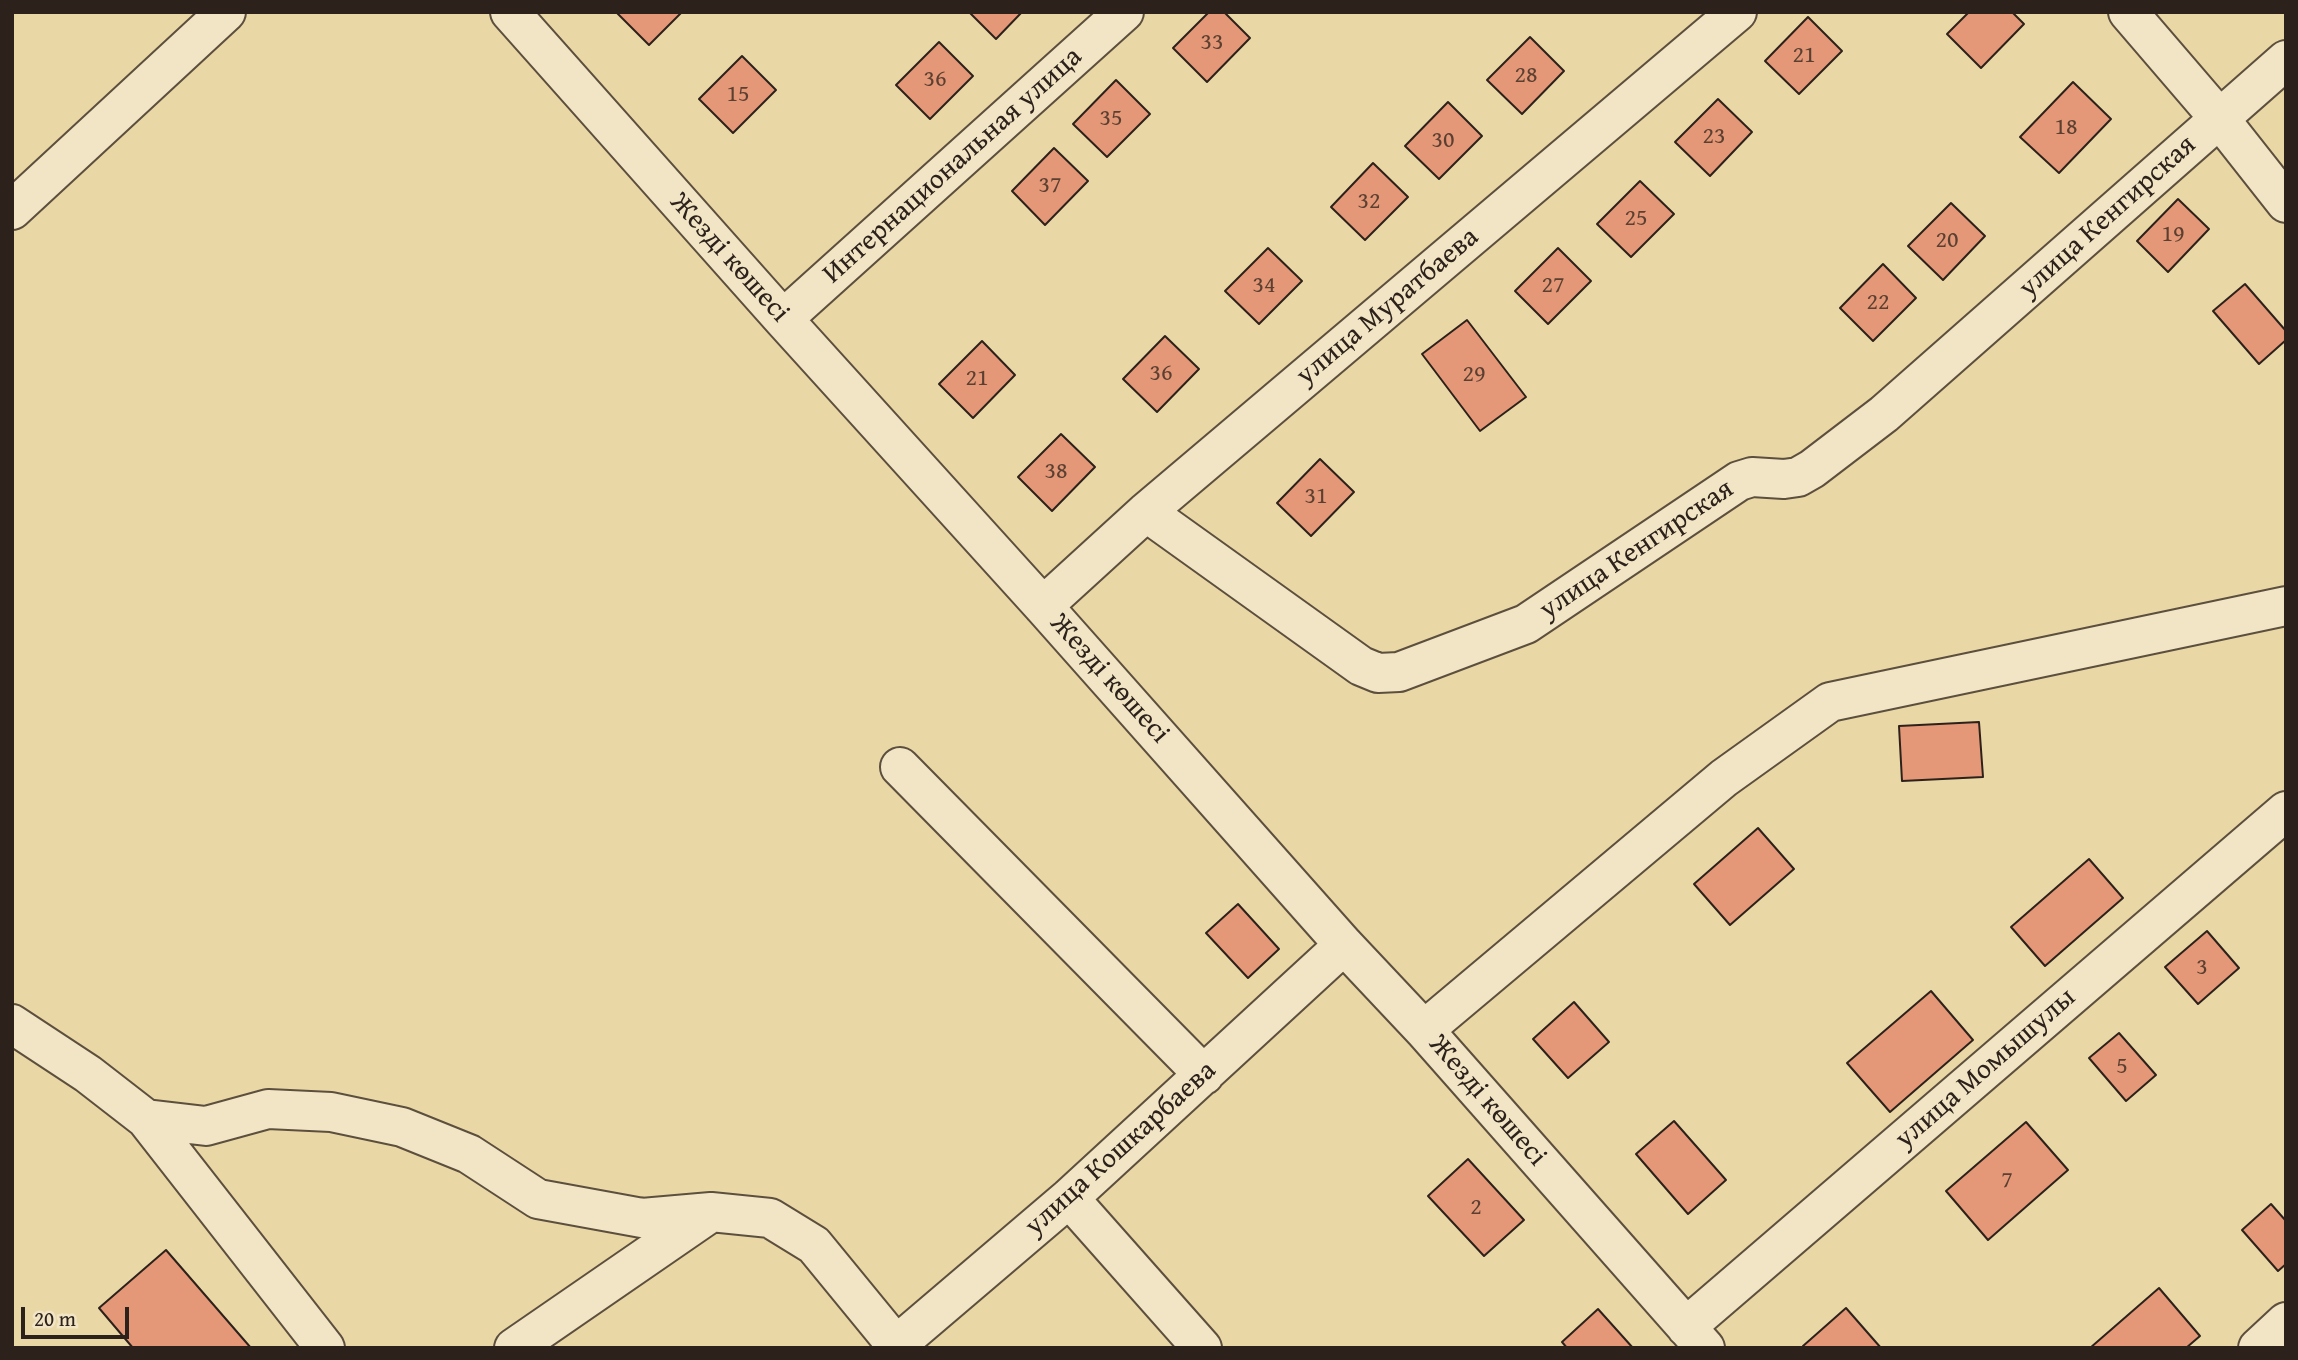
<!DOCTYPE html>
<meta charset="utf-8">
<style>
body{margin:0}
#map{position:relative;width:2298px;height:1360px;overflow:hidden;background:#ead7a6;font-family:"Gentium Book Plus",serif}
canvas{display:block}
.frame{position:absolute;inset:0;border:14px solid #2d221b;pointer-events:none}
.scale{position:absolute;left:21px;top:1307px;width:108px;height:32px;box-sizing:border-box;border:4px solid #2d221b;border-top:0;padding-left:9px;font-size:21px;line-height:24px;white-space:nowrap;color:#2d221b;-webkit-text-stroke:5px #f1e5c5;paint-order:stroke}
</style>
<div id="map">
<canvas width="2298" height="1360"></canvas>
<div class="frame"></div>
<div class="scale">20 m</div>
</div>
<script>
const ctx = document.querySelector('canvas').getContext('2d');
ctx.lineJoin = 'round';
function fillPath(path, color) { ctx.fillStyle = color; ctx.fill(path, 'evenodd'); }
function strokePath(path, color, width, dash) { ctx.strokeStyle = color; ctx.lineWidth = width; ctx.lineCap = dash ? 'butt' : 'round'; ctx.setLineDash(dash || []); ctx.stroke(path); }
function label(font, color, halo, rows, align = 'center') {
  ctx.font = font + ' "Gentium Book Plus",serif'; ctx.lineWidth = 7; ctx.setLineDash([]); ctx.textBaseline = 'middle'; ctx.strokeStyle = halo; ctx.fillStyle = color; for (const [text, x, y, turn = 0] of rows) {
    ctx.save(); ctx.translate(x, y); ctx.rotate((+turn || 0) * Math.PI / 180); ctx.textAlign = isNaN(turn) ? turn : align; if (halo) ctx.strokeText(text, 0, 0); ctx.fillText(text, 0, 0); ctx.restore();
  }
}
const building = new Path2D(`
 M616,12H682L649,45Z
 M969,12H1022L996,39Z
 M1209,12H1224L1250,38L1207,82L1173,48Z
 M1969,12H2012L2024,24L1981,68L1947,34Z
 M1808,17L1842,51L1799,94L1765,61Z
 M1530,37L1564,71L1522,114L1487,80Z
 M939,42L973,76L930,119L896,85Z
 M742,56L776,90L733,133L699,99Z
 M1116,80L1150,114L1107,157L1073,124Z
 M2073,82L2111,119L2059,173L2020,137Z
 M1718,99L1752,132L1710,176L1675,142Z
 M1448,102L1482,136L1439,179L1405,146Z
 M1054,148L1088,181L1045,225L1012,191Z
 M1373,163L1408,197L1365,240L1331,207Z
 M1640,181L1674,214L1631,257L1597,224Z
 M2178,199L2209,229L2168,272L2137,241Z
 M1951,203L1985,236L1943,280L1908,246Z
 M1268,248L1302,281L1259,324L1225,291Z
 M1558,248L1591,281L1548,324L1515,291Z
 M1883,264L1916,298L1873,341L1840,308Z
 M2245,284L2286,331V340L2259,364L2213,311Z
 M1467,320L1526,397L1480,431L1422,354Z
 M1165,336L1199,369L1157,412L1123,379Z
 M982,341L1015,375L973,418L939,384Z
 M1061,434L1095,467L1052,511L1018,477Z
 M1320,459L1354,492L1311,536L1277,503Z
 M1979,722L1983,777L1902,781L1899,726Z
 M1758,828L1794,869L1730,925L1694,884Z
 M2089,859L2123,898L2045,966L2011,927Z
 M1238,904L1279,949L1248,978L1206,933Z
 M2207,931L2239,968L2198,1004L2165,967Z
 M1931,991L1973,1040L1890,1112L1847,1063Z
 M1574,1002L1609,1042L1568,1078L1533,1039Z
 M2119,1033L2156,1075L2126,1101L2089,1058Z
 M1674,1121L1726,1180L1688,1214L1636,1154Z
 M2026,1122L2068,1170L1988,1240L1946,1191Z
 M1468,1159L1524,1220L1484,1256L1428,1196Z
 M2271,1204L2286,1221V1264L2278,1271L2242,1230Z
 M166,1250L251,1348H133L99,1308Z
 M2159,1288L2200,1336L2186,1348H2090Z
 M1846,1308L1881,1348H1804L1803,1346Z
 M1598,1309L1633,1348H1567L1562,1342Z`);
const minor = new Path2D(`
 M510,12L783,319L1043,606L1344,945L1424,1030L1705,1348
 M2128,12L2219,118L2286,203
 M12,210L226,12
 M783,319L1124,12
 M1146,512L1361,666L1378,673L1399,672L1526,624L1739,481L1752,477L1784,479L1798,477L1812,469L1884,414L2286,60
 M1043,606L1146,512L1737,12
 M900,767L1204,1075
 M12,1024L88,1074L146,1119L206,1126L268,1109L331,1112L402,1127L469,1154L538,1199L642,1218L711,1212L770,1218L814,1245L896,1345
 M1424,1030L1724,778L1830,702L2286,606
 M146,1119L325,1348
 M1069,1198L1202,1348
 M1686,1327L2286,811
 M514,1348L710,1213
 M893,1348L1069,1198L1344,945
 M2258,1348L2286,1322`);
const numberNames = [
 ["33",1212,43],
 ["21",1804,56],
 ["28",1526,76],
 ["36",935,80],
 ["15",738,95],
 ["35",1111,119],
 ["18",2066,128],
 ["23",1714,137],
 ["30",1443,141],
 ["37",1050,186],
 ["32",1369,202],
 ["25",1636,219],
 ["19",2173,235],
 ["20",1947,241],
 ["34",1264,286],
 ["27",1553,286],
 ["22",1878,303],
 ["36",1161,374],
 ["29",1474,375],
 ["21",977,379],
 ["38",1056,472],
 ["31",1316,497],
 ["3",2202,968],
 ["5",2122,1067],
 ["7",2007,1181],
 ["2",1476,1208]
];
const streetNames = [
 ["Интернациональная улица",953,166,-42],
 ["улица Кенгирская",2108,217,-42],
 ["Жезді көшесі",729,258,48],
 ["улица Муратбаева",1388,307,-40],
 ["улица Кенгирская",1637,550,-34],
 ["Жезді көшесі",1109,679,48],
 ["улица Момышулы",1986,1069,-41],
 ["Жезді көшесі",1487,1101,49],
 ["улица Кошкарбаева",1121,1149,-42]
];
fillPath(building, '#e49877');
strokePath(building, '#2d221b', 2);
strokePath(minor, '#5c4f3e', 42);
strokePath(minor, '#f1e5c5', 38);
label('24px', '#5b4032', null, numberNames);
label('28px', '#2d221b', '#f1e5c5', streetNames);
</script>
